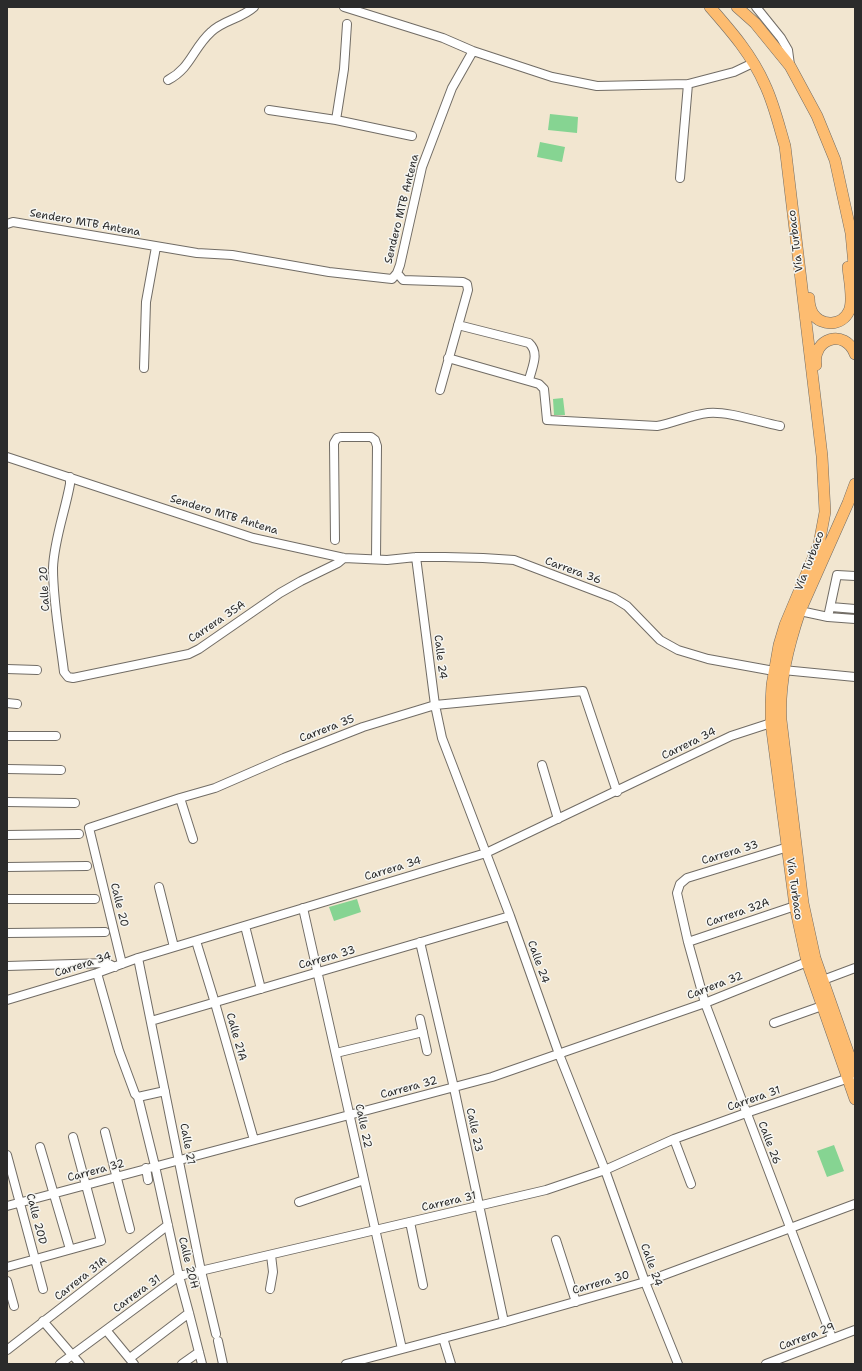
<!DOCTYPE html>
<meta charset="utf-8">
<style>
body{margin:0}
#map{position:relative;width:862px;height:1371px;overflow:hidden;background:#f2e6d0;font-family:"Shantell Sans",sans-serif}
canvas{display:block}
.frame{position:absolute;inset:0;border:8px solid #2b2b2b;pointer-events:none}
</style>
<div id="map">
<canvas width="862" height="1371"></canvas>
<div class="frame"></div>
</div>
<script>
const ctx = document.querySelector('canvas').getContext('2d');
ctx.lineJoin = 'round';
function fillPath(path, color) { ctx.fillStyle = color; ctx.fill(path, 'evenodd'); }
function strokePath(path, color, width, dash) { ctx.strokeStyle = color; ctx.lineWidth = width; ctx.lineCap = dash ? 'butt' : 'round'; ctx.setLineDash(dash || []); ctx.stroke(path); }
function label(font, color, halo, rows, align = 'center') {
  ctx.font = font + ' "Shantell Sans",sans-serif'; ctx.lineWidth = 3; ctx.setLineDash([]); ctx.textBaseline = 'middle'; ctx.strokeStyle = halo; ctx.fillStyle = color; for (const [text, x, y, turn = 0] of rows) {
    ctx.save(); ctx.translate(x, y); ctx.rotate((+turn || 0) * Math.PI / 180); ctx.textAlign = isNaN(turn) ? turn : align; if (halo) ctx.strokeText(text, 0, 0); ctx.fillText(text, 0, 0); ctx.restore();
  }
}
const green = new Path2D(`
 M550,114L578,117L577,133L548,130Z
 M540,142L565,147L562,162L537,157Z
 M563,398L565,415H554L553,399Z
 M357,899L361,912L334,921L329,907Z
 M834,1145L844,1171L827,1177L817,1151Z`);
const minor = new Path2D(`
 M344,7L443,38L473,51L552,77L597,86L688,84L734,72L753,63
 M756,7L781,38L788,50L790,65
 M168,80C191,68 193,48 211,32C223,20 241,19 254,7
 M269,110L336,120L412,136
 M336,120L344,69L347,24
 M680,178L688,84
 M7,224L13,222L197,253L232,255L329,272L392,279L397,273L400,265L422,167L452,88L473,51
 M397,273L403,280L463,282L467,284L468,290L440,390
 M458,325L529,343C540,353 532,367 529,380
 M448,358L539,384L544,389L547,420L657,426C674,423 690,415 708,413C728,411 759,422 780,426
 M144,368L146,302L156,247
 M7,457L253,538L344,558L387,560L416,557H445L483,558L514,560L614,598L627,606L660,640L678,650L708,659L774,671
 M70,477V484C65,512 54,540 53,568C53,603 60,638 64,672L68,677L73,678L189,654L199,649L280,593L301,581L338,563L344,558
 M335,540L334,443L337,438L341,437H371L375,440L377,446L376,559
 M416,557L435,705L442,738L510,916L559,1054L605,1170L645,1282L678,1364
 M831,607L855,609
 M800,611L828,617L855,619
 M828,617L837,575L855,576
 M7,669L37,670
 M783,670L855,677
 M7,703L17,704
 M7,736H56
 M542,765L558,819
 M7,769L61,770
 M180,798L193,839
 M7,802L75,803
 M7,835L79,834
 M788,847L687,878L680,884L677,893L688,942L705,1003L832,1338
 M7,867L87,866
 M159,887L174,947
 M7,899H95
 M303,908L402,1349
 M245,926L261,989
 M7,933L105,932
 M196,941L215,1003L254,1140
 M420,942L454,1088L504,1322
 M688,942L795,906
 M138,958L201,1271L216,1334
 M122,964L89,828L180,798L215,788L284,758L363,727L435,705L583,691L617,792
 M7,966L107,963L115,967
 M97,973L119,1051L135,1094L138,1097L165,1091
 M823,980L855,968
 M7,1000L97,973L138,958L486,853L731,736L771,723
 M420,1019L427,1051
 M151,1021L510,916
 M774,1023L822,1006
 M336,1053L423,1032
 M138,1097L155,1166L179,1276L189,1313L202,1364
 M105,1132L130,1229
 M674,1139L691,1184
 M40,1147L70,1249
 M7,1155L43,1289
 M146,1168L148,1180
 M299,1202L364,1180
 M7,1206L492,1077L705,1003L807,962
 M410,1222L423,1285
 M556,1240L576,1302
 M7,1267L101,1241L73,1137
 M7,1281L14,1306
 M270,1289L273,1272L271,1255
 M43,1321L80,1364
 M106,1330L134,1364
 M443,1338L451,1364
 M218,1341L223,1364
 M7,1350L168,1225
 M130,1358L189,1313
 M60,1364L179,1276L546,1190L605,1170L674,1139L746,1113L852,1077
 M182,1364L199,1352
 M346,1364L504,1322L645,1282L855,1204
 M766,1364L855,1330`);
const highway = new Path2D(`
 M710,7C731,31 752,55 765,85C774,104 779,126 785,146L822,456L825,512L819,544L785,625L779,645L772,685L771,703V723L795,906L807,962L855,1099
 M737,7L755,23L790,66L817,116L835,160L851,233L855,276
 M809,298C809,304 810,309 813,314C822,327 842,326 849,311C854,301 849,279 848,267
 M816,365C812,338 845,328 855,354
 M855,484L848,503L800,611C788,647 779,682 781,720L803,903L815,958L855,1072`);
const streetNames = [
 ["Sendero MTB Antena",402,209,-76],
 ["Sendero MTB Antena",85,223,10],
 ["Vía Turbaco",796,241,-97],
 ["Sendero MTB Antena",224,515,17],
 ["Vía Turbaco",810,561,-69],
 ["Carrera 36",573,571,20],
 ["Calle 20",45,589,-93],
 ["Carrera 35A",217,622,-34],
 ["Calle 24",440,657,83],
 ["Carrera 35",327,729,-21],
 ["Carrera 34",689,744,-26],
 ["Carrera 33",730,853,-17],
 ["Carrera 34",393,869,-17],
 ["Vía Turbaco",794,889,82],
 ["Calle 20",119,905,76],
 ["Carrera 32A",738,913,-19],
 ["Carrera 33",327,958,-16],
 ["Calle 24",538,962,70],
 ["Carrera 34",83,965,-18],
 ["Carrera 32",715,986,-21],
 ["Calle 21A",236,1037,74],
 ["Carrera 32",409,1088,-15],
 ["Carrera 31",754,1099,-19],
 ["Calle 22",363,1126,78],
 ["Calle 23",474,1130,78],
 ["Calle 26",769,1143,69],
 ["Calle 21",187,1144,79],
 ["Carrera 32",96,1171,-15],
 ["Carrera 31",449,1202,-13],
 ["Calle 20D",36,1219,75],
 ["Calle 20H",188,1263,76],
 ["Calle 24",651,1265,70],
 ["Carrera 31A",81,1279,-38],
 ["Carrera 30",601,1283,-16],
 ["Carrera 31",137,1294,-36],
 ["Carrera 29",807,1337,-21]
];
fillPath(green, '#86d492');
strokePath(minor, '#716c65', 10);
strokePath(highway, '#716c65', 12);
strokePath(minor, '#fff', 8);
strokePath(highway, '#fdbc70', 11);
label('11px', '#2b2b2b', '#f6f6f2', streetNames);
</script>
